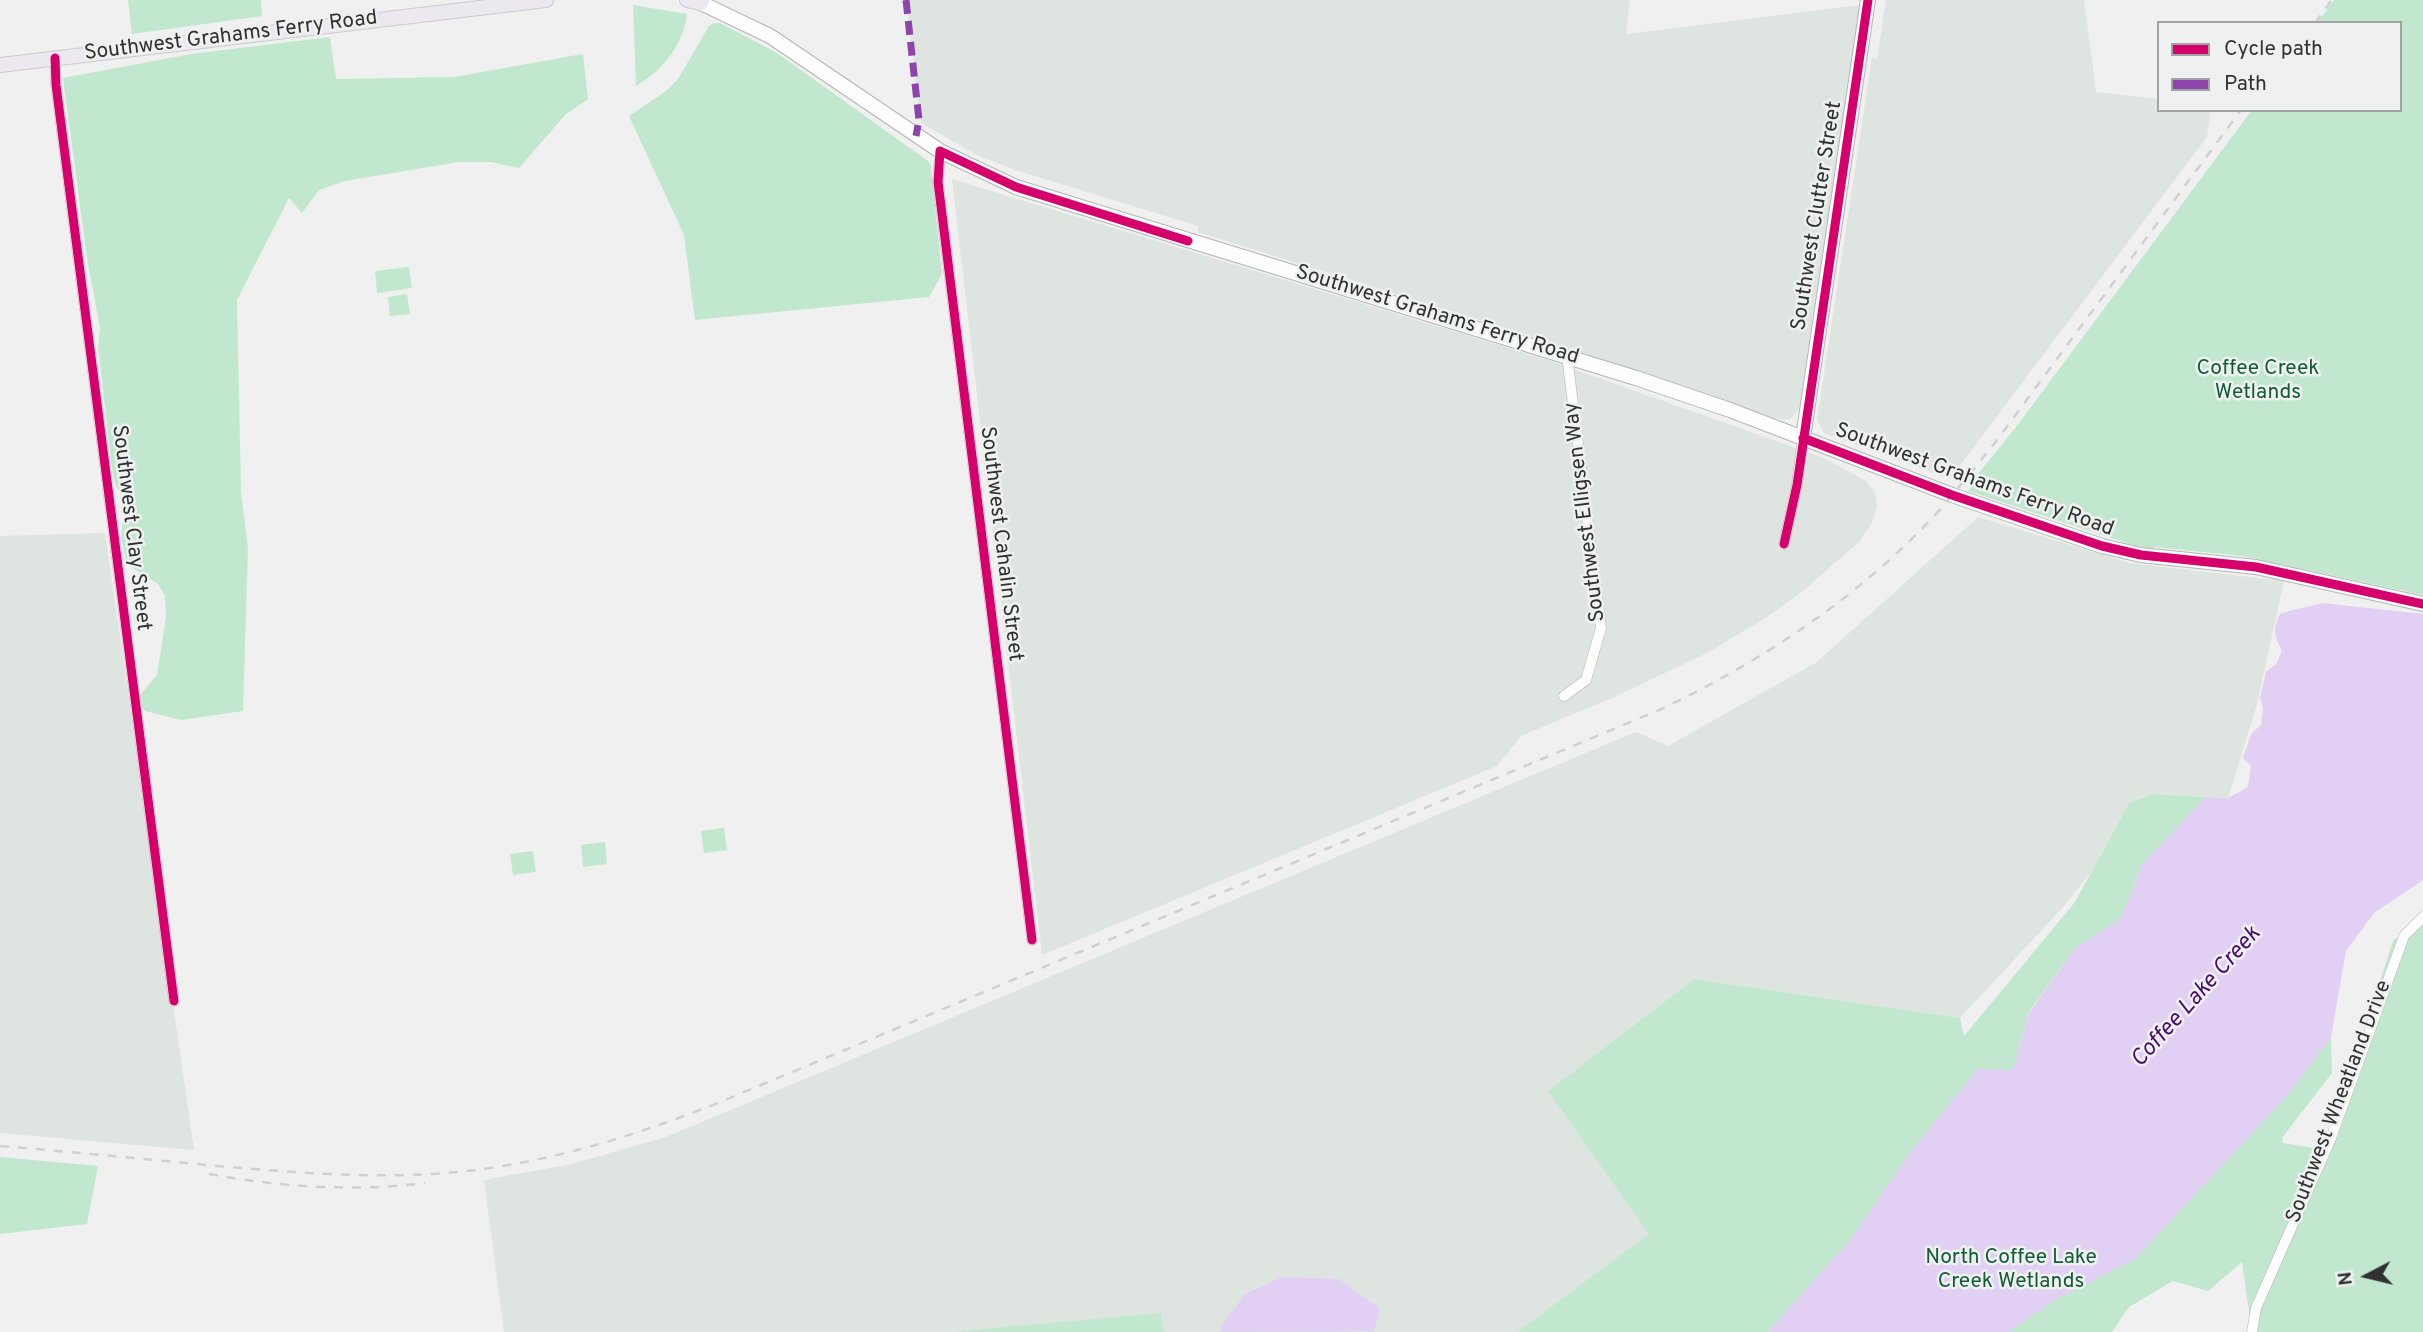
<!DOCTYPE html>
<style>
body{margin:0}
#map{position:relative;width:2423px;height:1332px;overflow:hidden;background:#eff0ef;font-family:Overpass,sans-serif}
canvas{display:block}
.legend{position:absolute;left:2157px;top:21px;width:245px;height:91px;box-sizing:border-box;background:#eef1ef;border:2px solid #a2a4a3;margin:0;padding:9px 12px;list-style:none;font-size:21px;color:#303130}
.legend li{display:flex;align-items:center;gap:14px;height:35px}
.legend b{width:35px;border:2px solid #a2a4a3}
.north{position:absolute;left:2332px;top:1241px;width:70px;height:70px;-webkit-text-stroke:5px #eef1ef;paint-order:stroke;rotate:263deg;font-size:19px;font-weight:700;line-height:28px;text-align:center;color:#303130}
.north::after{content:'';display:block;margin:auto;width:24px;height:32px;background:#303130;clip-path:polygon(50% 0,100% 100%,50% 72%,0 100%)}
</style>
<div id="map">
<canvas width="2423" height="1332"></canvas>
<ul class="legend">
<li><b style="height:9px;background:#d6006c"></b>Cycle path</li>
<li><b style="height:9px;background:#8e44ad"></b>Path</li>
</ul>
<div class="north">N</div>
</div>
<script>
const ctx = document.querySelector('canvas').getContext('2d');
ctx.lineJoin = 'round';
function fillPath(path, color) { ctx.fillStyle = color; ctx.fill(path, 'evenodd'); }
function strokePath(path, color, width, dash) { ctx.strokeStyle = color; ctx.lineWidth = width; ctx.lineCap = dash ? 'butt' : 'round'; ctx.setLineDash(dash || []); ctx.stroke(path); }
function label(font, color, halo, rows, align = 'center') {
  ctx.font = font + ' Overpass,sans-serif'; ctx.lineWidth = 5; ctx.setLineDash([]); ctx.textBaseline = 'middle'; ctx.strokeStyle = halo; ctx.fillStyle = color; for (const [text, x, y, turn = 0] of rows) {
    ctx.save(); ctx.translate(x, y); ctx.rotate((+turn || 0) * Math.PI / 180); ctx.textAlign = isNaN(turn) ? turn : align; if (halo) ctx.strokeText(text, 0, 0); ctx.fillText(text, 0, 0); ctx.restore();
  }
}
const built = new Path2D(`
 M906,0H1630L1626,34L1860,5L1799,409L1792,418L1785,420L1774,418L1572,349L1198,232V226L1012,169L977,155L921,123Z
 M1886,0H2084L2096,92L2159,99V110H2211L2207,137L1950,479L1824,433L1817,420L1872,58L1877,59Z
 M952,179L1545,359L1824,458L1866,481L1875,493L1877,507L1872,522L1860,541L1804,590L1767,617L1707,653L1612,698L1521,736L1497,766L1042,955Z
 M1978,517L2130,563L2284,581L2256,708L2228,798L2152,794L2129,803L2091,872L2064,906L1960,1018L1694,979L1548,1091L1650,1234L1517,1332H504L484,1180L572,1164L666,1137L1636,732L1668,746L1817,662Z
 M105,533L194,1150L0,1133V536Z`);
const green = new Path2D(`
 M128,0H261L262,16L132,34Z
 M2334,0H2423V595L2243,556L2154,547V552L1968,491L1971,487L1969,485L2016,427L2252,110H2400V23H2317Z
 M633,5L687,14C684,44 662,71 636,86Z
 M714,23H720L777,53L928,161L931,166L942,274L929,297L695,320L684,235L629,116L666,91L678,79L709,26Z
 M330,37L336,79L454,77L583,54L588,99L565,115L519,168L491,162H458L345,181L319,190L302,213L289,198L237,300L241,491L248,549L243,711L181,720L145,711L141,705L140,695L157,675L166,617L165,596L158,584L131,567L126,560L121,537L124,513L123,498L115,484L112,469L98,346L100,328L87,258L63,78L191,54Z
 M409,267L412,288L377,293L375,271Z
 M407,294L410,314L390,316L388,297Z
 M2152,794L2206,797L2142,865L2121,919L2075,948L2029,1012L2013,1071L1912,1150L1852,1238L1768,1332H1517L1649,1234L1548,1091L1694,979L1960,1018L1964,1036L2075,902L2129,803Z
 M724,828L727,850L704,853L701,831Z
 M605,842L607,864L583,867L581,845Z
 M533,851L536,872L513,875L510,854Z
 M2423,915V1332H2252L2242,1262L2208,1291L2173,1281L2129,1307L2112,1332H1861L2288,1095L2331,1037L2332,1073L2282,1138L2283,1143L2325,1150L2393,941Z
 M0,1157L98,1166L87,1224L0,1234Z
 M1161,1313L1164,1332H951Z`);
const water = new Path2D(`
 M2323,603L2423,614V880L2374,913L2346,951L2331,1037L2288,1095L2135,1259L2055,1300L2008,1332H1768L1852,1238L1912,1150L1978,1069L2013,1070L2029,1013L2075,948L2121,919L2142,865L2206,797L2228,798L2248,787L2251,766L2243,758L2251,734L2261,725L2263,708L2260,698L2266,672L2277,663L2282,650C2274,637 2272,627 2281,613Z
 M1282,1277L1339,1279L1380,1309L1374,1331L1222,1332L1220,1328L1245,1294Z`);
const street = new Path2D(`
 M55,58L56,85L174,1001
 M940,151L938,182L1032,940
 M1784,544L1797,485L1803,438
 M1564,696L1586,680L1601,628L1567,356
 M2252,1332L2256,1308L2331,1138L2404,936L2423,917`);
const secondary = new Path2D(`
 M701,3L770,36L940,151L1016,187L1636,378L1730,410L1952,495L2102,546L2141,555L2256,567L2423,604
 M1803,438L1868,0`);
const primary = new Path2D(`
 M687,0L701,3L702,0
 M0,65L546,0`);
const rail = new Path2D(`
 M2315,23L2332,0
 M0,1146C72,1152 145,1159 217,1166C301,1173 383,1180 467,1171C554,1161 637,1135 718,1103L1664,708C1765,659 1859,597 1936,514C1957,490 1977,465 1997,440L2241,110
 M209,1174C280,1187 354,1192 425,1183`);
const quiet = new Path2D(`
 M906,0L919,120L916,136`);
const cycleway = new Path2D(`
 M55,58L56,85L174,1001
 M1803,438L1952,495L2102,546L2141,555L2256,567L2423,604
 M1784,544L1797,485L1868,0
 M1032,940L938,182L940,151L1016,187L1188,241`);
const streetNames = [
 ["Southwest Grahams Ferry Road",231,37,-7],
 ["Southwest Clutter Street",1818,216,-81],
 ["Southwest Grahams Ferry Road",1437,316,17],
 ["Southwest Grahams Ferry Road",1974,481,20],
 ["Southwest Elligsen Way",1586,512,-97],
 ["Southwest Clay Street",130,528,83],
 ["Southwest Cahalin Street",1000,544,83],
 ["Southwest Wheatland Drive",2340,1102,-69]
];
const parkNames = [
 ["Coffee Creek",2258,370],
 ["Wetlands",2258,394],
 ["North Coffee Lake",2011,1259],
 ["Creek Wetlands",2011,1283]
];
const waterNames = [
 ["Coffee Lake Creek",2197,998,-48]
];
fillPath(built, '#dee4e0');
fillPath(green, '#c1e8cf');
fillPath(water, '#e2d0f4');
strokePath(street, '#b4b5b4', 11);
strokePath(secondary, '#b4b5b4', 16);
strokePath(primary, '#ccc', 16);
strokePath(street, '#fdfdfd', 10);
strokePath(secondary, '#fdfdfd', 14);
strokePath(primary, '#ece8f0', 14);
strokePath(rail, '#cfd0d0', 2.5, [9, 9]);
strokePath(quiet, '#8e44ad', 7, [14, 7]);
strokePath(cycleway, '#d6006c', 9);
label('21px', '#303130', '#eef1ef', streetNames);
label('21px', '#115b37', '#eef1ef', parkNames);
label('italic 23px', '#4a0c6f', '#eef1ef', waterNames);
</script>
